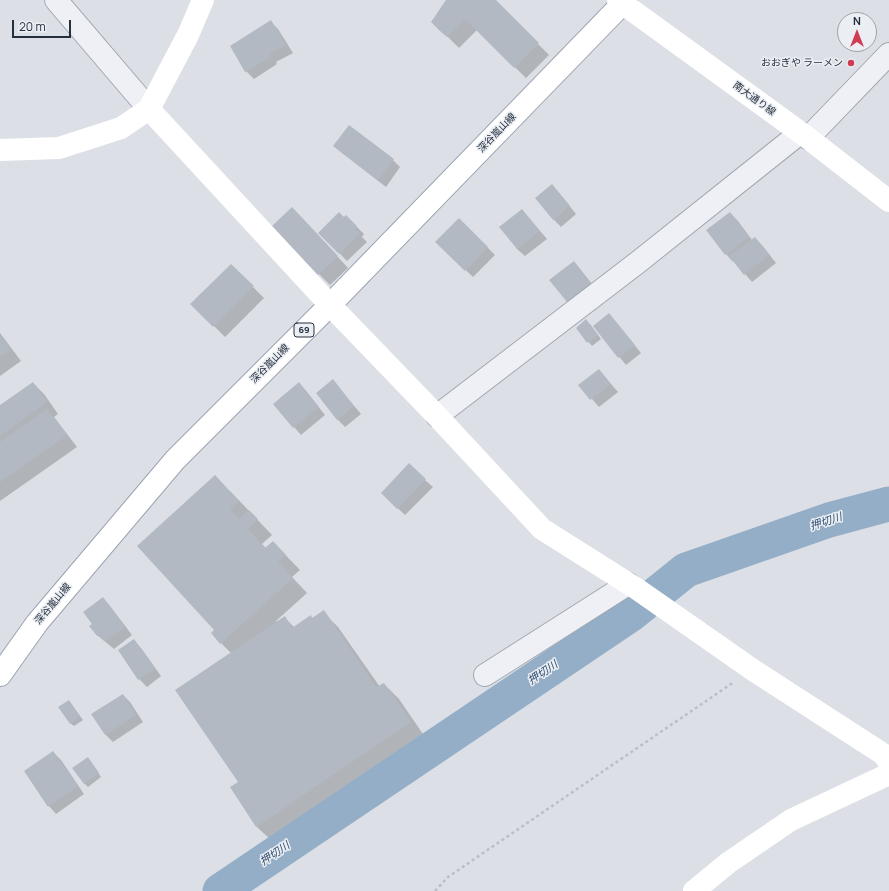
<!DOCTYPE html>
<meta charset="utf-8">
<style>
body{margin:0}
#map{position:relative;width:889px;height:891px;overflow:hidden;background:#dce0e6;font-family:Manrope,sans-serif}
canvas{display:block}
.north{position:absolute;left:837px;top:12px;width:40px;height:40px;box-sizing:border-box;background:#ebeff4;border:1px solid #9ca2aa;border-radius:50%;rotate:0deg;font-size:11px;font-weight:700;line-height:16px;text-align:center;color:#252e3c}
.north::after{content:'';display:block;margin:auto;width:14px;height:18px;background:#cf3c54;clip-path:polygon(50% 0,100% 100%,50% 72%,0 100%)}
.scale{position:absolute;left:12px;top:20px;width:59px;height:18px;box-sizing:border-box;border:2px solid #252e3c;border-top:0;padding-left:5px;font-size:12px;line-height:14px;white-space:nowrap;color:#252e3c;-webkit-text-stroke:3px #ebeff4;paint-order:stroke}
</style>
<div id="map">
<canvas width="889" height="891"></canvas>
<div class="north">N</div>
<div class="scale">20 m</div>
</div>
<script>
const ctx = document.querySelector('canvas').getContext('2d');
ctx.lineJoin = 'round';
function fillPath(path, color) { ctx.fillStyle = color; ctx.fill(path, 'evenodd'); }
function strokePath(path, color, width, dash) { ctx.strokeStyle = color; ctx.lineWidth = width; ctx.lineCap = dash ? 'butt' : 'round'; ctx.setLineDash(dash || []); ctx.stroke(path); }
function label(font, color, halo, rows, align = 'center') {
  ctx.font = font + ' Manrope,"Noto Sans JP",sans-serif'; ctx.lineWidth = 3; ctx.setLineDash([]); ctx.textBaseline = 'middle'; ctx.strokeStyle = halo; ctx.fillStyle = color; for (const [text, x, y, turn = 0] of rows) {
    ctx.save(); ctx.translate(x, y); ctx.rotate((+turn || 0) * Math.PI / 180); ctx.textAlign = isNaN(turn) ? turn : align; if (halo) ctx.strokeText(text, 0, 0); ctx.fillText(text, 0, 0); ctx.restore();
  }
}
const shadow = new Path2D(`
 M447,0H494L549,55L526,78L477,30L459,48L433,22Z
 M271,22L278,29L293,53L276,62L277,64L254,79L246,71Z
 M334,146L393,160L400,167L386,187L342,153Z
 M559,193L576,214L561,227L553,219Z
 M522,210L547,239L525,256L517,249Z
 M730,213L738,221L752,240L755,238L762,245L776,263L752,282L734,261L733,262L726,254Z
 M346,216L364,234L362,237L367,242L347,261L320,233Z
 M303,219L348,268L330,285L319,274Z
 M459,219L495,255L473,277L436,242Z
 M574,262L598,291L575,309L568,301Z
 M231,265L264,298L225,337L192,304Z
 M609,314L641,353L626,365L594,326Z
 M590,324L601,339L592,346L577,328Z
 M0,333L21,361L0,376Z
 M599,370L618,392L599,407L580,385Z
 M333,381L361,414L345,427L337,419Z
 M33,383L44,394L58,414L54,417L77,447L0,501V406Z
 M306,391L325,415L301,435L274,404Z
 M425,480L433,487L405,515L390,501Z
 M230,491L272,535L262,544L266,548L273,542L300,570L292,577L307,593L276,621L277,622L284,617L294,627L310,616L313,619L323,612L338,627L380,687L384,684L399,699L425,737L272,841L257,827L231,788L239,782L231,653L221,643L216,630Z
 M103,598L110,606L132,635L114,649L97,635L93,624Z
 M134,641L141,648L161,676L147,687L139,679L119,651Z
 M123,695L130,702L143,722L113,742L106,735L93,714Z
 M69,701L83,720L74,726L70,723Z
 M53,752L61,760L84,794L56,814L49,806Z
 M91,762L101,777L88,787L84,783Z`);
const river = new Path2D(`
 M220,891L630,615L686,570L829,520L889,504`);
const building = new Path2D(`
 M446,0H496L539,43L514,68L465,19L447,37L440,31L431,22Z
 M271,20L286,45L270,54L271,57L245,72L230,46Z
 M349,125L394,159L378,180L333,146Z
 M552,184L570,206L553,220L535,198Z
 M292,207L338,256L318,275L272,226Z
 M522,209L540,231L517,249L499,227Z
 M339,212L344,217L346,215L357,226L355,229L360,233L339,254L318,233Z
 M730,212L749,237L725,255L706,230Z
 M459,218L488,247L465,271L435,242Z
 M755,237L769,255L744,275L729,256Z
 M574,261L591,283L567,302L549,280Z
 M231,264L254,286L213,327L190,304Z
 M609,313L635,345L618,358L593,326Z
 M586,319L598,335L587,343L576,328Z
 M0,335L11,350L0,357Z
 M599,369L611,384L590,400L578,385Z
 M333,379L354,406L337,420L316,393Z
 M33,382L47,402L0,436V405Z
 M299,382L319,407L293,428L273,404Z
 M47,409L67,435L0,482V442Z
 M409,463L426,479L397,509L381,493Z
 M215,475L239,501L230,509L239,519L249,510L258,519L248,529L265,548L273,541L286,555L278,562L293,578L220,644L211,633L214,630L137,546Z
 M103,597L125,627L105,642L99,634L97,636L89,626L92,624L83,612Z
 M324,610L376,687L384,683L411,722L256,827L230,787L238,782L175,690L285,616L292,628L311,615L312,618Z
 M134,639L155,668L138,680L118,650Z
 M123,694L136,715L105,735L91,714Z
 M69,700L80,716L70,724L58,707Z
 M53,751L78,786L48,807L24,771Z
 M88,757L99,773L84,784L72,768Z`);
const path = new Path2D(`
 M435,891L448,877L734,682`);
const street = new Path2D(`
 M56,0L149,109
 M808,138L889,54
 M437,416L637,263L800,133
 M485,675L628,584`);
const secondary = new Path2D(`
 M618,0L808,138L889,201
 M149,109L330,305L437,416L542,529L637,589L753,670L883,754L889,762
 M0,150L59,148L121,128L149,109L188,35L203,0
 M694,891L728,863L791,820L889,774`);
const primary = new Path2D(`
 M0,675L37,623L175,460L330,305L626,0`);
const markers = [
 [851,63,4,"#cf3c54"]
];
const shields = [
 [304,330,20]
];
const shieldNames = [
 ["69",304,330]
];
const poiNames = [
 ["おおぎや ラーメン",843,63]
];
const streetNames = [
 ["南大通り線",754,99,36],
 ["深谷嵐山線",497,133,-46],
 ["深谷嵐山線",270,364,-45],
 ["深谷嵐山線",53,604,-50]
];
const waterNames = [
 ["押切川",826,522,-18],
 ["押切川",543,673,-34],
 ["押切川",275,854,-34]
];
fillPath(shadow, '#0003');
strokePath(river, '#95aec7', 35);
fillPath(building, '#b3b9c3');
strokePath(street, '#a1a7b0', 24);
strokePath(primary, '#9ba4b2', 24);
strokePath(path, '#babec5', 2.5, [3, 3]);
strokePath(street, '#eef0f5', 22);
strokePath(secondary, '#fff', 22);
strokePath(primary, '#fff', 22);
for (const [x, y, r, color] of markers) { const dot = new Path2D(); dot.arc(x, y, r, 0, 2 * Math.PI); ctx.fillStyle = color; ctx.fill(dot); strokePath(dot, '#ebeff4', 1.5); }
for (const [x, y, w] of shields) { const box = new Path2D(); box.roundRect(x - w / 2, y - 7, w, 14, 3); ctx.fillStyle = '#ebeff4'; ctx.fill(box); strokePath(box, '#252e3c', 1); }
label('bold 9px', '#252e3c', null, shieldNames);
label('10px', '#252e3c', '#ebeff4', poiNames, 'right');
label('10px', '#252e3c', '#ebeff4', streetNames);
label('italic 11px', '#2f4d71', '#ebeff4', waterNames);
</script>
